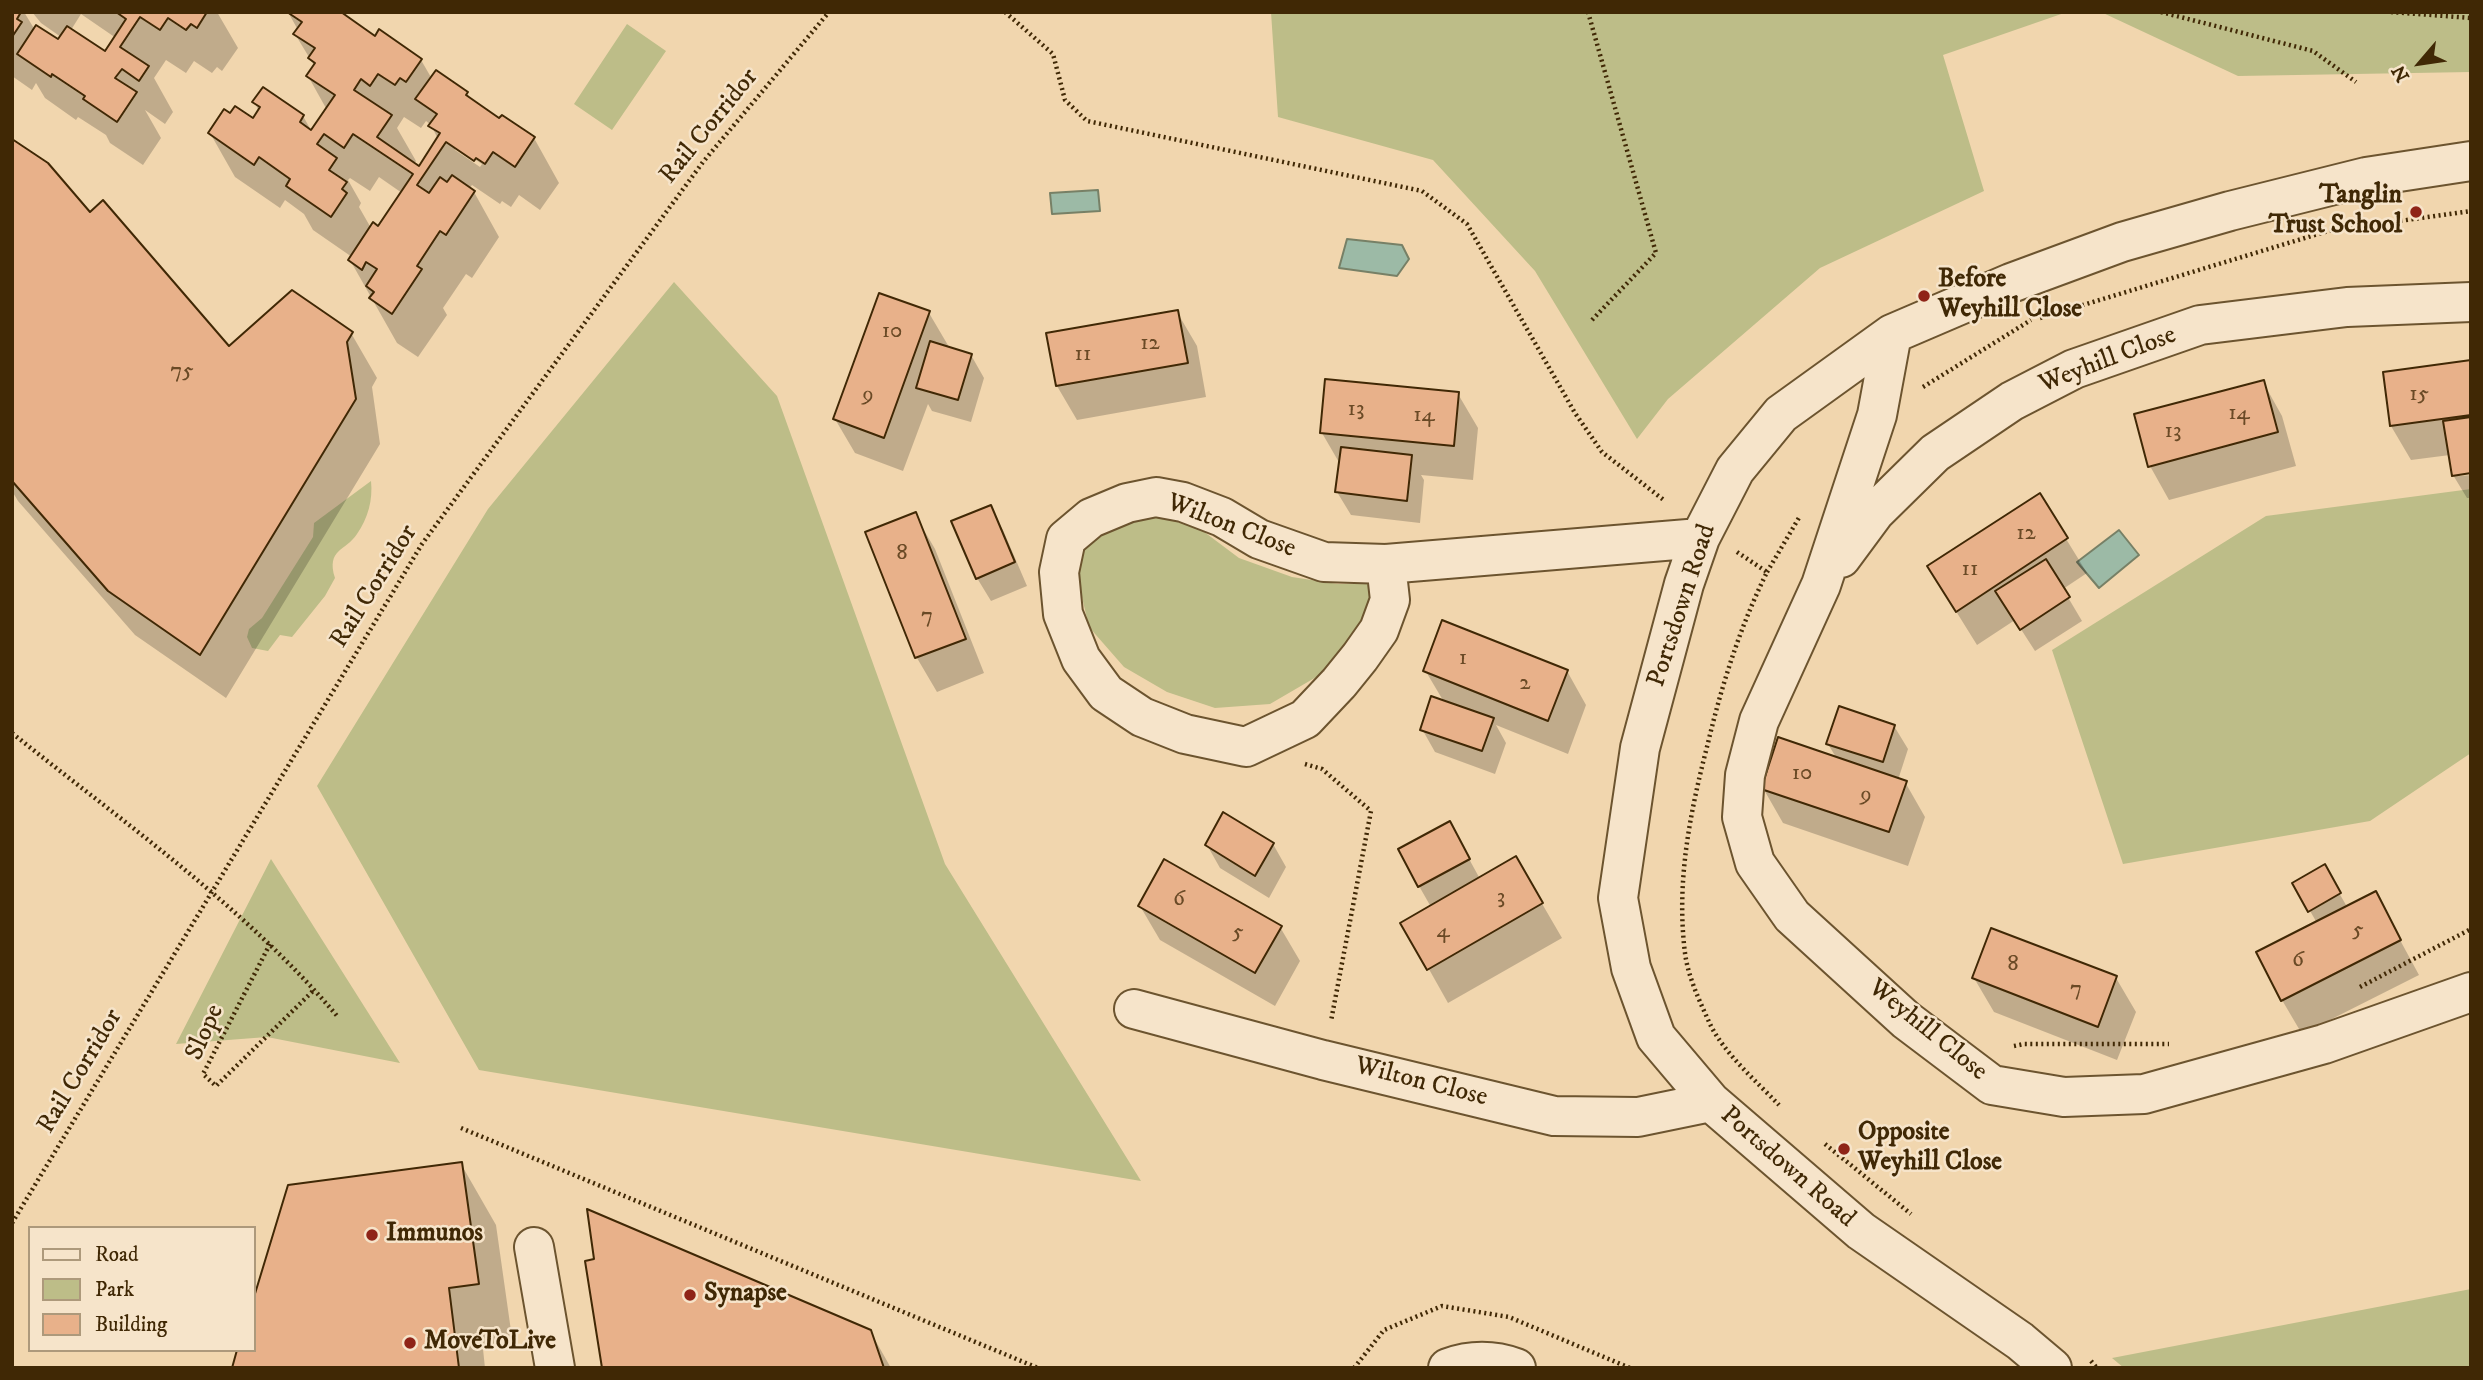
<!DOCTYPE html>
<style>
body{margin:0}
#map{position:relative;width:2483px;height:1380px;overflow:hidden;background:#f1d6ae;font-family:"IM FELL DW Pica",serif}
canvas{display:block}
.frame{position:absolute;inset:0;border:14px solid #402805;pointer-events:none}
.legend{position:absolute;left:28px;top:1226px;width:228px;height:126px;box-sizing:border-box;background:#f6e4ca;border:2px solid #ad997b;margin:0;padding:9px 12px;list-style:none;font-size:21px;color:#402805}
.legend li{display:flex;align-items:center;gap:14px;height:35px}
.legend b{width:35px;border:2px solid #ad997b}
.north{position:absolute;left:2385px;top:28px;width:70px;height:70px;-webkit-text-stroke:5px #f6e4ca;paint-order:stroke;rotate:241deg;font-size:19px;font-weight:700;line-height:28px;text-align:center;color:#402805}
.north::after{content:'';display:block;margin:auto;width:24px;height:32px;background:#402805;clip-path:polygon(50% 0,100% 100%,50% 72%,0 100%)}
</style>
<div id="map">
<canvas width="2483" height="1380"></canvas>
<div class="frame"></div>
<ul class="legend">
<li><b style="height:9px;background:#f6e4ca"></b>Road</li>
<li><b style="height:19px;background:#bdbd88"></b>Park</li>
<li><b style="height:19px;background:#e8b18a"></b>Building</li>
</ul>
<div class="north">N</div>
</div>
<script>
const ctx = document.querySelector('canvas').getContext('2d');
ctx.lineJoin = 'round';
function fillPath(path, color) { ctx.fillStyle = color; ctx.fill(path, 'evenodd'); }
function strokePath(path, color, width, dash) { ctx.strokeStyle = color; ctx.lineWidth = width; ctx.lineCap = dash ? 'butt' : 'round'; ctx.setLineDash(dash || []); ctx.stroke(path); }
function label(font, color, halo, rows, align = 'center') {
  ctx.font = font + ' "IM FELL DW Pica",serif'; ctx.lineWidth = 5; ctx.setLineDash([]); ctx.textBaseline = 'middle'; ctx.strokeStyle = halo; ctx.fillStyle = color; for (const [text, x, y, turn = 0] of rows) {
    ctx.save(); ctx.translate(x, y); ctx.rotate((+turn || 0) * Math.PI / 180); ctx.textAlign = isNaN(turn) ? turn : align; if (halo) ctx.strokeText(text, 0, 0); ctx.fillText(text, 0, 0); ctx.restore();
  }
}
const green = new Path2D(`
 M1271,12H2067L1943,55L1984,191L1820,268L1668,399L1637,439L1535,271L1433,160L1278,117Z
 M2101,12H2471V72L2238,76Z
 M627,24L666,51L612,130L574,104Z
 M674,282L777,396L945,864L1141,1181L479,1070L317,786L488,509Z
 M371,481C373,500 368,518 357,534C346,551 326,549 335,578L325,596L292,637L280,635L268,651L252,648L247,637L249,629L262,618L313,537L314,523Z
 M2471,489V753L2370,821L2123,864L2052,650L2266,516Z
 M1108,505L1179,513L1239,558L1292,577L1338,584H1381L1359,629L1318,676L1270,704L1215,708L1167,692L1124,667L1089,627L1077,576L1084,532Z
 M271,859L400,1063L267,1037L176,1044Z
 M2471,1289V1368H2124L2112,1358Z`);
const water = new Path2D(`
 M1098,190L1100,211L1052,214L1050,193Z
 M1347,239L1402,245L1409,259L1397,276L1339,268Z
 M2119,530L2139,555L2099,588L2077,562Z`);
const shadow = new Path2D(`
 M12,12H24L35,30L58,41L61,37L41,23L32,12H217L238,48L222,71L217,67L212,73L194,61L186,73L166,60L154,78L173,112L165,124L145,110L161,138L143,165L110,143L106,135L78,117L76,120L45,98L36,83L32,90L12,76ZM81,14L116,38L105,54L71,30Z
 M288,12H345L350,21L375,38L421,60L432,79L467,93L472,101L499,120L534,138L559,183L540,210L519,195L511,207L502,201L500,204L472,185L469,189L474,192L499,237L472,278L466,274L443,308L447,315L418,357L397,343L350,260L352,257L313,230L304,214L285,200L280,208L235,177L210,133L253,120L259,111L254,102L303,116L312,132L327,110L308,76L315,67L295,34L298,30ZM404,117L421,128L426,121L431,125L438,139L419,168L414,164L416,161L397,128ZM455,146L482,164L480,167L455,150ZM379,177L402,193L378,229L371,228L359,207L361,203L348,180L350,178L370,191Z
 M12,141L228,349L351,333L377,378L372,387L380,444L226,698L135,635L18,501L12,491Z
 M1177,312L1197,346L1206,397L1077,420L1057,386Z
 M929,313L949,347L971,355L984,378L971,422L932,411L928,404L903,471L855,453L835,419Z
 M2471,362V471L2460,473V476L2471,475V498H2467L2453,475L2450,455L2411,460L2391,426Z
 M2263,382L2282,416L2296,466L2169,500L2150,466Z
 M1458,394L1478,428L1473,480L1421,475L1424,480L1420,523L1351,515L1337,492L1340,464L1322,433Z
 M2039,495L2087,573L2063,589L2082,621L2035,651L2015,620L1977,645L1949,600Z
 M990,507L1003,530L1027,586L991,601L977,578Z
 M915,515L935,549L984,673L937,692L917,658L868,533Z
 M1425,670L1567,671L1586,705L1568,754L1496,725L1506,743L1495,774L1435,752L1422,729L1444,702Z
 M1894,726L1908,749L1898,780L1905,782L1925,817L1908,866L1783,823L1763,788L1837,759L1828,744Z
 M1273,844L1286,867L1269,898L1220,868L1207,845Z
 M1462,846L1480,879L1516,859L1562,938L1448,1003L1403,923L1431,907L1419,886Z
 M2324,867L2346,905L2339,909L2340,911L2375,894L2419,975L2302,1034L2282,1000L2317,923L2294,883Z
 M1140,906L1280,927L1300,961L1275,1006L1160,940Z
 M1974,978H2116L2136,1012L2117,1060L1994,1012Z
 M461,1164L496,1225L513,1345L483,1349L485,1368H234L254,1350V1303L289,1186Z
 M870,1331L891,1368H604Z`);
const building = new Path2D(`
 M12,12H21L17,19L22,22L12,37Z
 M116,12H207L197,28L191,24L186,30L168,18L160,30L140,17L120,47L149,66L139,81L122,69L115,78L137,92L117,122L83,99L85,96L52,74L51,77L17,54L36,25L58,39L67,26L105,51L126,19Z
 M287,12H341L375,36L379,29L422,59L406,82L400,78L395,85L378,74L370,86L361,79L354,90L392,115L377,137L419,166L440,133L428,126L437,114L415,99L436,70L468,92L466,95L499,118L502,115L535,137L515,167L493,152L485,164L476,158L474,161L446,142L417,185L429,193L440,177L447,182L452,175L475,191L446,235L440,231L417,266L422,269L392,314L369,298L374,292L366,286L377,269L366,262L362,270L348,260L373,222L378,226L413,174L353,134L344,148L324,134L317,144L337,158L329,170L347,182L342,189L347,193L331,217L286,186L290,179L259,157L254,165L208,133L224,109L230,113L235,106L253,118L260,107L252,102L263,87L304,115L300,122L311,130L335,95L306,76L315,63L308,58L315,48L293,34L302,22Z
 M12,139L48,163L90,212L103,200L229,346L292,290L353,332L347,342L356,399L200,655L108,591L12,481Z
 M879,293L930,311L884,438L833,419Z
 M1178,310L1188,363L1056,386L1046,333Z
 M930,341L972,354L958,400L916,388Z
 M2471,360V415L2390,426L2383,372Z
 M1325,379L1459,392L1454,446L1320,433Z
 M2264,380L2278,432L2148,467L2134,414Z
 M2471,417V473L2452,476L2443,421Z
 M1341,447L1412,455L1407,501L1335,492Z
 M2040,493L2068,538L1956,612L1927,566Z
 M991,505L1015,562L976,579L951,521Z
 M916,512L966,639L915,658L865,532Z
 M2046,559L2070,597L2020,630L1995,591Z
 M1442,620L1568,670L1548,721L1423,671Z
 M1431,696L1494,718L1482,751L1420,730Z
 M1839,706L1895,725L1883,762L1826,744Z
 M1778,737L1907,781L1889,832L1761,789Z
 M1223,812L1274,843L1255,876L1205,845Z
 M1450,821L1470,859L1418,887L1398,849Z
 M1516,856L1543,903L1427,970L1400,923Z
 M1164,859L1282,926L1255,973L1138,906Z
 M2325,864L2341,893L2308,912L2292,883Z
 M2376,891L2401,940L2281,1001L2256,952Z
 M1991,928L2117,976L2098,1027L1972,978Z
 M462,1162L479,1284L449,1288L459,1368H232L237,1350H254V1297L288,1185Z
 M587,1209L871,1330L884,1368H602L585,1261L594,1259Z`);
const path = new Path2D(`
 M1005,12L1053,54L1065,100L1087,121L1422,191L1467,224L1575,413L1602,452L1665,501
 M1588,12L1656,253L1591,321
 M2161,12L2313,51L2356,82
 M2391,12L2471,18
 M2040,318L2328,231L2471,211
 M1923,387L2031,320
 M1737,552L1767,572C1740,627 1722,684 1708,743C1690,812 1676,882 1685,953C1688,977 1700,1002 1710,1024C1724,1053 1756,1081 1779,1105
 M1767,572L1800,516
 M12,733C124,823 245,907 338,1017
 M1305,764L1322,769L1371,811L1331,1021
 M270,944L203,1074L216,1086L315,989
 M2360,987L2471,929
 M2014,1046L2024,1044H2169
 M461,1128L1038,1368
 M1825,1144L1911,1214
 M12,1223L422,544L703,162L829,12
 M2091,1361L2097,1368
 M1354,1368L1384,1330L1442,1306L1509,1317L1630,1368`);
const minor = new Path2D(`
 M1892,334L1877,415L1821,585L1759,721L1745,775L1742,817L1755,863L1792,916L1906,1020L1992,1085L2064,1097L2144,1094L2324,1044L2471,992
 M1841,558L1875,512L1935,453L2012,401L2074,369L2200,325L2347,307L2471,302
 M1386,564L1390,600L1379,630L1360,657L1339,683L1305,719L1246,747L1185,734L1142,717L1106,693L1081,659L1063,614L1059,572L1066,539L1091,518L1127,503L1156,497L1183,502L1222,517L1259,539L1324,562L1386,564L1700,538
 M1134,1009L1323,1060L1554,1116L1638,1117L1711,1102
 M534,1247L555,1368
 M1448,1368C1470,1360 1494,1360 1516,1368
 M2052,1368L2020,1341L1861,1231L1711,1102L1656,1037L1631,968L1618,898L1640,748L1684,584L1700,538L1735,470L1781,414L1892,334L2011,283L2122,242L2230,211L2366,177L2471,161`);
const markers = [
 [2416,212,7,"#8f2418"],
 [1924,296,7,"#8f2418"],
 [1844,1149,7,"#8f2418"],
 [372,1235,7,"#8f2418"],
 [690,1295,7,"#8f2418"],
 [410,1343,7,"#8f2418"]
];
const numberNames = [
 ["10",892,332],
 ["12",1150,344],
 ["11",1083,355],
 ["75",182,372],
 ["15",2419,395],
 ["9",868,396],
 ["13",1356,410],
 ["14",2239,414],
 ["14",1424,416],
 ["13",2173,432],
 ["12",2026,534],
 ["8",902,554],
 ["11",1970,570],
 ["7",927,617],
 ["1",1463,659],
 ["2",1525,684],
 ["10",1802,774],
 ["9",1866,796],
 ["3",1501,898],
 ["6",1179,900],
 ["5",2358,931],
 ["4",1443,932],
 ["5",1238,933],
 ["6",2298,961],
 ["8",2013,965],
 ["7",2076,990]
];
const streetNames = [
 ["Rail Corridor",710,127,-51],
 ["Weyhill Close",2108,361,-21],
 ["Wilton Close",1231,527,21],
 ["Rail Corridor",375,587,-58],
 ["Portsdown Road",1683,606,-72],
 ["Weyhill Close",1927,1031,39],
 ["Slope",206,1033,-66],
 ["Rail Corridor",81,1072,-59],
 ["Wilton Close",1421,1083,14],
 ["Portsdown Road",1787,1168,41]
];
const poiNames = [
 ["Tanglin",2402,197,"right"],
 ["Trust School",2402,227,"right"],
 ["Before",1938,281],
 ["Weyhill Close",1938,311],
 ["Opposite",1858,1134],
 ["Weyhill Close",1858,1164],
 ["Immunos",386,1235],
 ["Synapse",704,1295],
 ["MoveToLive",424,1343]
];
fillPath(green, '#bdbd88');
fillPath(water, '#9cbaa6');
strokePath(water, '#778066', 2);
fillPath(shadow, '#0003');
fillPath(building, '#e8b18a');
strokePath(building, '#402805', 2);
strokePath(minor, '#6c542f', 42);
strokePath(path, '#402805', 4.5, [2, 3.5]);
strokePath(minor, '#f6e4ca', 38);
for (const [x, y, r, color] of markers) { const dot = new Path2D(); dot.arc(x, y, r, 0, 2 * Math.PI); ctx.fillStyle = color; ctx.fill(dot); strokePath(dot, '#f6e4ca', 2.5); }
label('23px', '#6a4a26', null, numberNames);
label('26px', '#402805', '#f6e4ca', streetNames);
label('bold 26px', '#402805', '#f6e4ca', poiNames, 'left');
</script>
